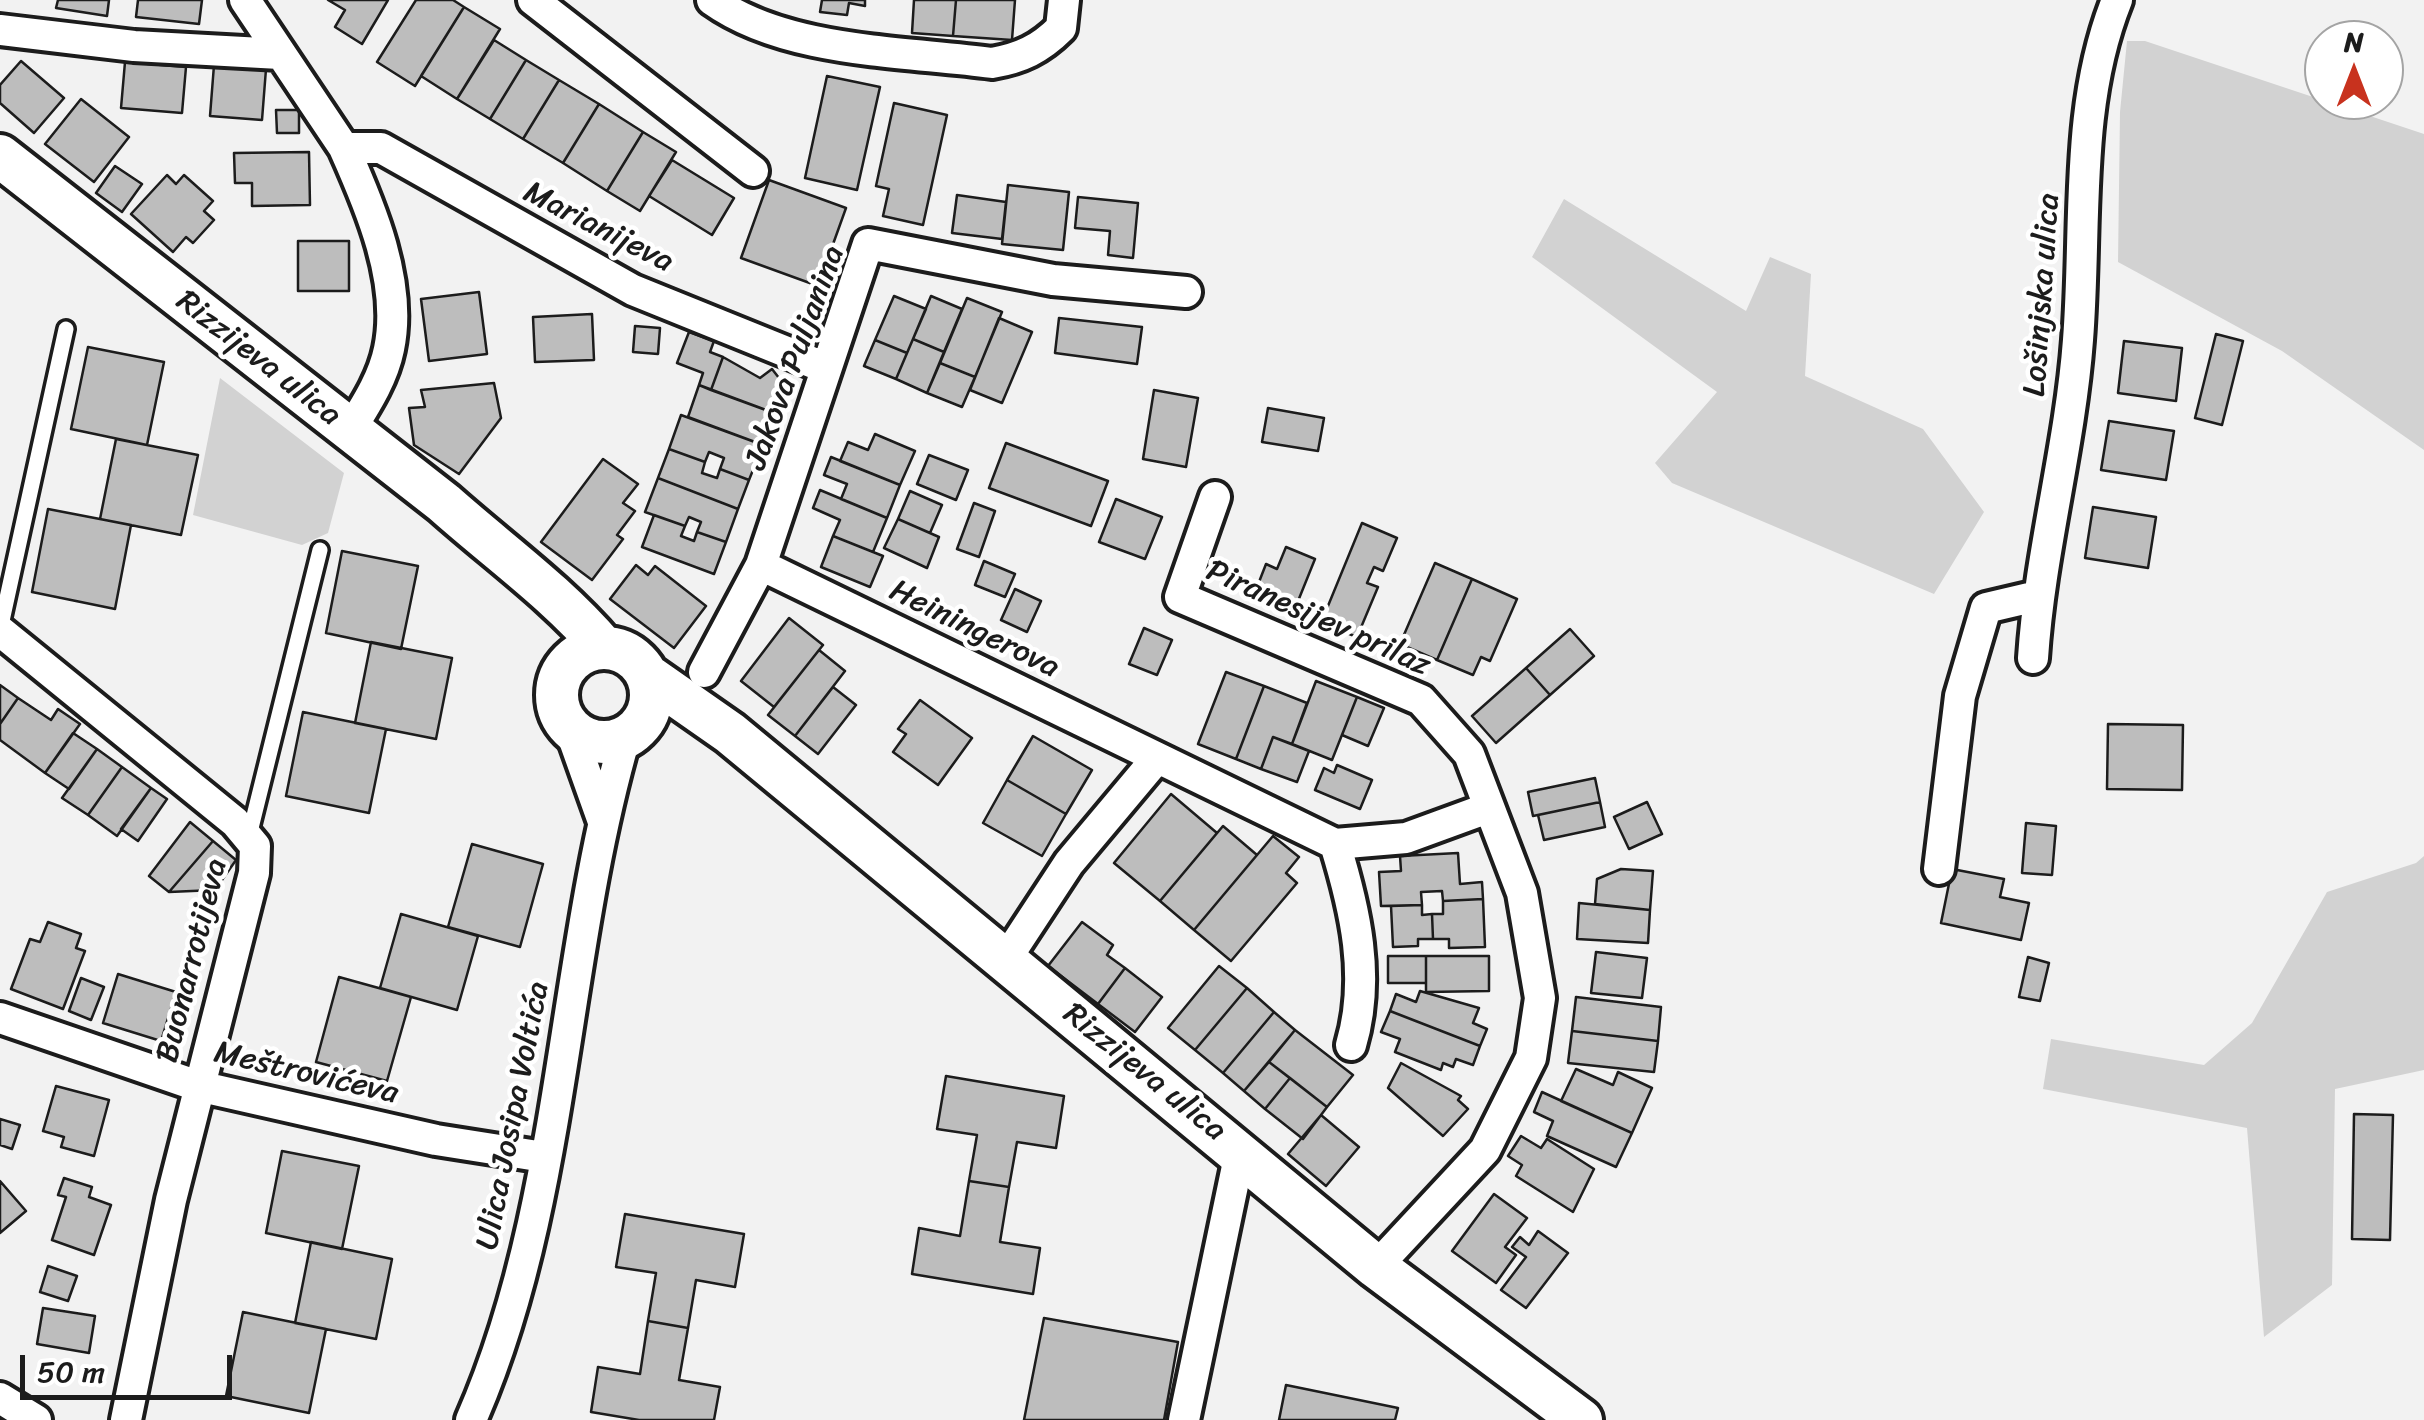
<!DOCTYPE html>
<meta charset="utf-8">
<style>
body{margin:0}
#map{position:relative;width:2424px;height:1420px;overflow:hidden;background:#f2f2f2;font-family:Sriracha,sans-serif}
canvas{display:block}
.north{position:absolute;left:2304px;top:20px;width:100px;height:100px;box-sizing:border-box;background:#fff;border:2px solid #a4a4a4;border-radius:50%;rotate:0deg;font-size:28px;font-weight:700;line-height:40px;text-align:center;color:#1c1c1c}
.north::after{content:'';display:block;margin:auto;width:35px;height:45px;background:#c8321e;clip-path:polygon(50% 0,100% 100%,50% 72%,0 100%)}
.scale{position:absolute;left:20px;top:1355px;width:212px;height:45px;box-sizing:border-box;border:5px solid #1c1c1c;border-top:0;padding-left:12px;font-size:30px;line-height:35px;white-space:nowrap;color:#1c1c1c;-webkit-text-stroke:8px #fff;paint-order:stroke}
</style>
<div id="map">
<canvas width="2424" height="1420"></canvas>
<div class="north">N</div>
<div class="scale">50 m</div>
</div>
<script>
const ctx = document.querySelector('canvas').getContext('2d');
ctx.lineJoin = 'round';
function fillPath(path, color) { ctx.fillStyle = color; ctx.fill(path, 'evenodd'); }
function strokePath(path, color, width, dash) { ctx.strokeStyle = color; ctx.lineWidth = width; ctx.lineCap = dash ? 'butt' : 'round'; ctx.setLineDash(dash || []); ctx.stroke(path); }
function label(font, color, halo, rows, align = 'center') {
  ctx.font = font + ' Sriracha,sans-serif'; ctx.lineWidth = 9; ctx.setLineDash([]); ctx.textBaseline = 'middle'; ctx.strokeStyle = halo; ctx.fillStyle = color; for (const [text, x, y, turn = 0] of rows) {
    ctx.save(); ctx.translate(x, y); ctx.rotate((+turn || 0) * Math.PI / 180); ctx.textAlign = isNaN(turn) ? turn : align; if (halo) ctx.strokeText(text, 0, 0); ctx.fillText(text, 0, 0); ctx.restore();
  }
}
const green = new Path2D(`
 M2127,41H2145L2424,134V450L2282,351L2118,262L2120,112Z
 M1564,199L1746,311L1770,257L1811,274L1805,376L1923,429L1984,512L1934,594L1672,483L1655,463L1717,392L1532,257Z
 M220,378L344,473L328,533L302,545L193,515Z
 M2424,856V1070L2335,1089L2332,1285L2264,1337L2247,1128L2043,1089L2051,1039L2204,1065L2252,1023L2327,892L2416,863Z`);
const building = new Path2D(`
 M58,0H109L107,16L56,8Z
 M138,0H202L199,24L136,17Z
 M328,0H388L362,44L335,27L345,10Z
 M416,0H453L464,7L415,86L377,62Z
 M822,0H865V6L849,3L847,15L820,12Z
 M914,0H956L953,36L912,33Z
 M956,0H1015L1012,40L953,36Z
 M464,7L500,29L457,99L421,76Z
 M494,40L526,60L490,119L457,99Z
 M526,60L559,80L523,139L490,119Z
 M21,61L64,98L34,133L0,103V85Z
 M125,62L186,67L182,113L121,108Z
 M214,65L266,69L262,120L210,116Z
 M827,76L880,87L857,190L805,178Z
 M559,80L599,104L563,163L523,139Z
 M81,99L129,137L94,182L45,144Z
 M894,103L947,115L923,225L883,216L889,189L876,186Z
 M599,104L643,132L607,191L563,163Z
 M276,110H299V133H277Z
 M643,132L676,152L640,211L607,191Z
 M309,152L310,205L252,206V183H235L234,153Z
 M672,160L734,198L712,235L649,196Z
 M115,166L142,184L122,212L96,193Z
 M167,175L176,184L184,175L213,201L204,211L214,220L193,243L186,237L173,252L131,214Z
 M769,180L846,208L818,286L741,258Z
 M1008,185L1069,192L1063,250L1002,244Z
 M957,195L1006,202L1002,239L952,233Z
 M1078,197L1138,203L1133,258L1108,255L1110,231L1075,228Z
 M298,241H349V291H298Z
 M479,292L487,354L429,361L421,299Z
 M894,296L926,309L907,353L875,340Z
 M931,296L962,309L944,352L913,339Z
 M967,298L1002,312L975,377L940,363Z
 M592,314L594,360L535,362L533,317Z
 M999,318L1032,332L1002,403L970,390Z
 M1059,318L1142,327L1137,364L1055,353Z
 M635,326L660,328L658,354L633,352Z
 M689,332L714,341L710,352L723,357L711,390L699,385L703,373L677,363Z
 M2216,334L2243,341L2222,425L2195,418Z
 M913,339L944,352L927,393L896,379Z
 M875,340L907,353L896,379L864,366Z
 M2124,341L2182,348L2176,401L2118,393Z
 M88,347L164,362L147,445L71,429Z
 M723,357L760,378L772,369L786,387L774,413L711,390Z
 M940,363L975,377L962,407L927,393Z
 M494,383L501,418L459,474L414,445L409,408L425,407L421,390Z
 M699,385L774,413L763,445L688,417Z
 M1154,390L1198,398L1186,467L1143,459Z
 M1268,408L1324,418L1318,451L1262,442Z
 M681,415L763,445L749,480L720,469L724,458L709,452L705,462L669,449Z
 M2109,421L2174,431L2166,480L2101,470Z
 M875,434L915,451L900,485L840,461L848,442L868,450Z
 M116,439L198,455L181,535L100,519Z
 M1006,443L1108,481L1091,526L989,488Z
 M669,449L705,462L702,473L717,478L720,469L749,480L738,509L658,478Z
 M929,455L968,470L956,500L917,484Z
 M831,457L900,485L887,518L841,499L847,484L824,475Z
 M603,459L638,484L623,503L635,511L617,535L623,539L592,580L541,542Z
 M658,478L738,509L726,542L697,532L701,522L689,517L685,526L645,512Z
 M820,490L887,518L873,552L833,536L840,520L813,508Z
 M910,491L942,505L930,533L898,519Z
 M1116,499L1162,517L1145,559L1099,542Z
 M974,503L995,511L979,557L957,549Z
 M2093,507L2156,517L2148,568L2085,558Z
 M48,509L131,525L115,609L32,592Z
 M654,515L685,526L681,536L694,541L697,532L726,542L714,574L642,547Z
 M898,519L939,537L927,568L884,548Z
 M1362,523L1397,538L1383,571L1374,567L1367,583L1378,587L1357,637L1321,623Z
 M833,536L883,556L870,587L821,567Z
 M1286,547L1315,559L1292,616L1252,600L1266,564L1277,569Z
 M342,551L418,566L401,649L326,633Z
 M984,561L1015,574L1005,597L975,585Z
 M1435,563L1472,579L1437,660L1400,644Z
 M636,565L648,575L655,566L706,606L674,648L610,599Z
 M1472,579L1517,599L1490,661L1481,657L1473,675L1437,660Z
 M1015,589L1041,601L1027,632L1001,620Z
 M789,618L823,645L774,707L741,681Z
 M1144,628L1172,640L1157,675L1129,664Z
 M1570,629L1594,656L1550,695L1526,668Z
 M371,642L452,658L436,739L355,723Z
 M819,650L845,671L795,736L768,715Z
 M1526,668L1550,695L1496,743L1472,716Z
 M1226,672L1264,686L1236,759L1198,744Z
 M1316,681L1357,697L1332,760L1292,744Z
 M0,685L18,698L0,724Z
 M1264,686L1307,703L1292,744L1273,737L1261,769L1236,759Z
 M833,687L856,705L818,754L795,736Z
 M1357,697L1384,708L1368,746L1342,735Z
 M18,698L51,720L58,709L80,724L45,773L0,740V724Z
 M920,700L972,738L938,785L893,752L906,734L898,729Z
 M303,712L386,729L369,813L286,796Z
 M2108,724L2183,725L2182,790L2107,789Z
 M73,733L97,749L69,789L45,773Z
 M1033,736L1092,770L1066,814L1007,780Z
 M1273,737L1309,751L1297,782L1261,769Z
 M97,749L122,767L88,815L62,798Z
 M1337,765L1372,780L1360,809L1315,790L1324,768L1334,773Z
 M122,767L151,788L117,836L88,815Z
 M1595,778L1600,802L1533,816L1528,792Z
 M1007,780L1066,814L1042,856L983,823Z
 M151,788L167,799L138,841L121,829Z
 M1171,794L1217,833L1160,901L1114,863Z
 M1600,802L1605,827L1544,840L1538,815Z
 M1647,802L1662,834L1629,849L1614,817Z
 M190,822L213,841L169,892L149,876Z
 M2026,823L2056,826L2052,875L2022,873Z
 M1223,826L1257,855L1194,930L1160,901Z
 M1273,836L1299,857L1286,873L1297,883L1231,961L1194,930Z
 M213,841L236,860L215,890L169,892Z
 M472,844L543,864L520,947L448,927Z
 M1458,853L1460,884L1482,882L1483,899L1443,901L1442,891L1421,892L1422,905L1381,906L1379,872L1401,871L1400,856Z
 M1621,869L1653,871L1650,910L1595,904L1597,879Z
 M1952,869L2004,879L2000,897L2029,903L2021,940L1941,923Z
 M1483,899L1485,947L1449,948V939H1433L1432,914H1443V901Z
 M1579,903L1650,910L1648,943L1577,939Z
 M1422,905V915L1432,914L1433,939H1418V946L1393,947L1391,906Z
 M401,914L478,936L457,1010L380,988Z
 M48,922L81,934L76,948L85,951L63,1009L11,989L30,939L40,942Z
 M1082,922L1113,945L1107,955L1125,968L1098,1004L1048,966Z
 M1596,952L1647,958L1642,998L1591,993Z
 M1388,956H1426V983H1388Z
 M1426,956H1489V991L1426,992Z
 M2028,957L2049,963L2040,1001L2019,997Z
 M1219,966L1247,988L1195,1050L1168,1028Z
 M1125,968L1162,997L1135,1032L1098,1004Z
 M118,974L176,992L161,1041L103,1023Z
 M339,977L411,997L387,1081L316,1062Z
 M81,978L104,987L91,1020L69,1011Z
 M1247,988L1274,1012L1223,1073L1195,1050Z
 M1420,991L1479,1008L1473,1023L1487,1029L1480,1046L1390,1011L1396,994L1416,1002Z
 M1576,997L1661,1007L1658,1041L1572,1031Z
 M1390,1011L1480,1046L1473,1065L1456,1059L1453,1067L1443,1063L1441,1070L1395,1052L1400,1039L1381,1032Z
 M1274,1012L1295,1030L1244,1091L1223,1073Z
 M1295,1030L1353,1075L1327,1107L1269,1062Z
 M1572,1031L1658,1041L1654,1072L1568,1063Z
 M1269,1062L1290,1078L1265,1109L1244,1091Z
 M1401,1063L1461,1096L1458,1100L1468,1109L1443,1136L1388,1088Z
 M1576,1069L1613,1085L1618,1072L1652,1088L1632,1133L1561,1101Z
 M946,1076L1064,1096L1056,1148L1017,1142L1009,1187L969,1181L977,1135L937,1129Z
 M1290,1078L1327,1107L1303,1139L1265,1109Z
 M56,1086L109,1100L94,1156L61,1147L64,1137L43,1131Z
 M1542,1092L1632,1133L1616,1167L1547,1136L1553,1121L1534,1112Z
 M2354,1114L2393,1115L2390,1240L2352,1239Z
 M1321,1115L1359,1147L1326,1186L1288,1154Z
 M0,1119L20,1125L12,1149L0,1145Z
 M1521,1136L1541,1148L1547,1139L1594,1169L1573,1212L1516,1176L1522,1165L1508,1156Z
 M282,1151L359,1166L342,1249L266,1233Z
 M64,1178L92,1187L89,1197L111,1205L94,1255L52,1240L66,1197L58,1195Z
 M0,1181L26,1211L0,1233Z
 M969,1181L1009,1187L1000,1242L1040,1248L1033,1294L912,1274L919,1228L960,1236Z
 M1494,1194L1527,1218L1505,1247L1516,1255L1496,1283L1452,1251Z
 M625,1214L744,1234L735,1287L696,1280L688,1328L648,1321L656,1273L616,1267Z
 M1538,1231L1568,1253L1526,1308L1501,1290L1526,1257L1512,1247L1520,1237L1529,1245Z
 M311,1242L392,1259L376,1339L295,1323Z
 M48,1266L77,1276L68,1301L40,1292Z
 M43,1308L95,1316L89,1353L37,1344Z
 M243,1312L326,1329L309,1413L226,1396Z
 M1044,1318L1178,1342L1164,1420H1024Z
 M648,1321L688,1328L679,1380L720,1387L714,1420H639L591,1412L598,1367L640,1374Z
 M1286,1385L1398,1408L1395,1420H1279Z`);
const lane = new Path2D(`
 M0,630L66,329
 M249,836L320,550`);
const street = new Path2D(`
 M245,0L344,148H381L633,290L826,368
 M533,0L753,171
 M712,0C786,53 903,51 992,63C1021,58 1040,49 1061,28L1064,0
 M0,30L134,46L280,54
 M344,148C370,206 403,283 389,349C383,379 365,406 349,432
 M1215,497L1180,597L1421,700L1469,754L1522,893L1540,998L1531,1058L1485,1150L1376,1267
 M761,565L1335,844L1406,838L1488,808
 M0,631L235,822L255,846L254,873L171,1200L126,1420
 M2033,658C2040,551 2070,447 2078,340C2087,226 2074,107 2117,0
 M704,672L761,565L868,244L1053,280L1186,292
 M570,729L602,819
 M1335,844C1355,909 1371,978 1351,1045
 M1939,869L1960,696L1986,608L2037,596
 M1006,959L1069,863L1157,758
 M0,1018L198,1086L436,1140L544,1157
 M0,1398L36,1420
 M471,1420C565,1207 561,959 625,738
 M1184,1420L1240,1152`);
const secondary = new Path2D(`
 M0,156L444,503C499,552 556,592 604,648
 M557 695a47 47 0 1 1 94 0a47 47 0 1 1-94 0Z
 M647,675L730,733L1376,1267L1581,1420`);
const streetNames = [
 ["Marianijeva",598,228,27],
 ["Lošinjska ulica",2043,295,-86],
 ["Jakova Puljanina",796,358,-70],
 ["Rizzijeva ulica",258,359,38],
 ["Piranesijev prilaz",1318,619,24],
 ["Heiningerova",974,630,26],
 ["Buonarrotijeva",193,961,-76],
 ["Rizzijeva ulica",1144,1073,39],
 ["Meštrovićeva",306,1074,13],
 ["Ulica Josipa Voltića",514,1116,-79]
];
fillPath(green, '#d2d2d2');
fillPath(building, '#bdbdbd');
strokePath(building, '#1c1c1c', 2.5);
strokePath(lane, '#1c1c1c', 22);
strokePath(street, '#1c1c1c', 38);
strokePath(secondary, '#1c1c1c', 50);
strokePath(lane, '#fff', 15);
strokePath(street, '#fff', 30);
strokePath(secondary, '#fff', 42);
label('32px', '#1c1c1c', '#fff', streetNames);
</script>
